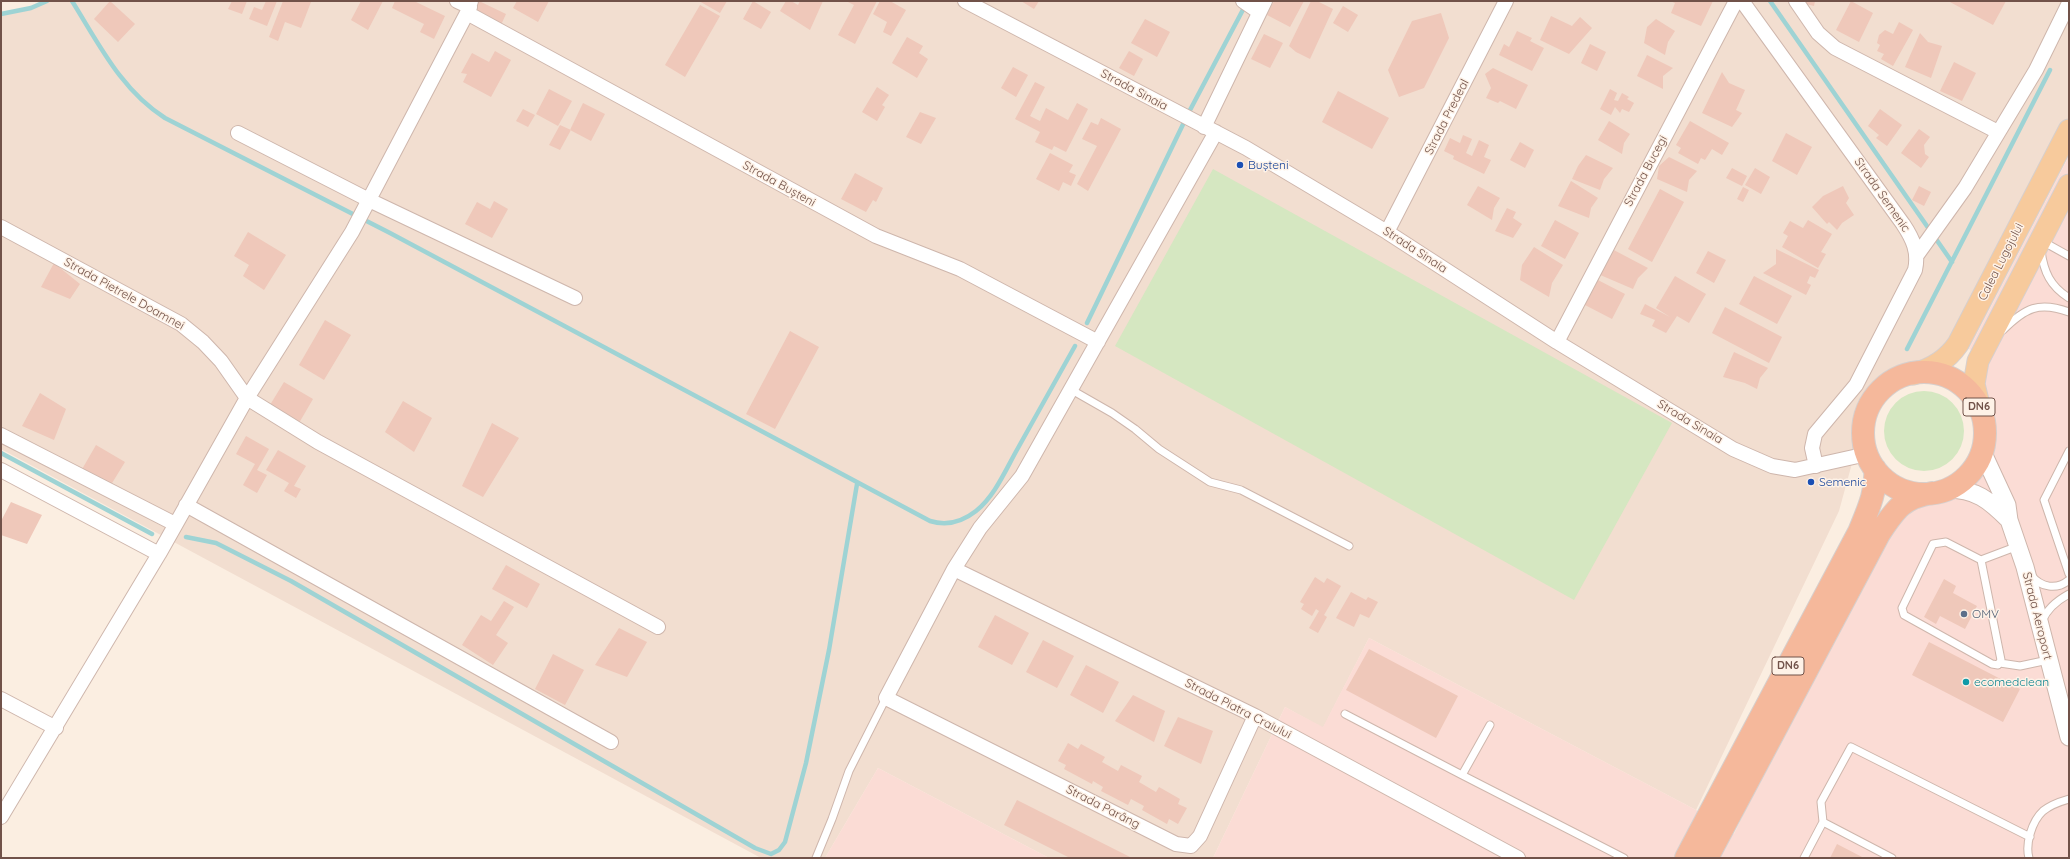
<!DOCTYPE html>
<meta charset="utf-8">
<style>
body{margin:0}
#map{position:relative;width:2070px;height:859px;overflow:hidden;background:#fbeee1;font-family:Quicksand,sans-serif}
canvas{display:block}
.frame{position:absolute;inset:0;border:2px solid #715249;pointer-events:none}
</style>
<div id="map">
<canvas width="2070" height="859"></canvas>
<div class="frame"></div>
</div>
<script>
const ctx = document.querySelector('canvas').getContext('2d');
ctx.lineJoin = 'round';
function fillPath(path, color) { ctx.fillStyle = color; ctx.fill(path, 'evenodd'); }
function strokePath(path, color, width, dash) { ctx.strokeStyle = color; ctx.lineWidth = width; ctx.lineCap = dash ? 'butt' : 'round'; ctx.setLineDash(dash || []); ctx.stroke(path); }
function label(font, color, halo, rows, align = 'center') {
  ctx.font = font + ' Quicksand,sans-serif'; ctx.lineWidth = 3; ctx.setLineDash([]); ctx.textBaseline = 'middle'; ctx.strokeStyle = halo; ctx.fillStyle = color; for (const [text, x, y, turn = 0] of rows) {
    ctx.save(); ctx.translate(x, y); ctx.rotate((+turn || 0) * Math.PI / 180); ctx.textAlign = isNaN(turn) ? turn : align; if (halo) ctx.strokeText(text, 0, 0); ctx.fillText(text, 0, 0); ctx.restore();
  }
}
const residential = new Path2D(`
 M47,1H2069V156L1969,349L1894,373L1870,393L1857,424V445L1839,511L1696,810L1369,638L1323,728L1285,707L1213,858H1049L878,768L825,858H761L1,449V14L31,8Z`);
const commercial = new Path2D(`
 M2069,156V858H1213L1285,707L1323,727L1369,638L1696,810L1734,834L1866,558L1887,522L1958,484L1969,474L1979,460L1985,436L1982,414L1980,357L1969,349Z
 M878,768L1049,858H825Z`);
const green = new Path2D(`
 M1213,169L1672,423L1574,600L1115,346Z
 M1884 431a40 40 0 1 1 80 0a40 40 0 1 1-80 0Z`);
const stream = new Path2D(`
 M72,1C99,44 121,90 165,118L390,233L930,521C946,526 962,522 976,511C995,496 1006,469 1018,448C1037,414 1056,380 1075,346
 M1770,1L1952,262
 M1,14L31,8L47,1
 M1087,323L1189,112L1246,4
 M1907,349L2050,70
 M1,453L152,534
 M186,537L216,543L291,581L755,848L771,854L779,850L785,842L806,763L829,650L857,484`);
const building = new Path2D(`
 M110,1L135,24L118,42L94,19Z
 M232,1H247L242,14L228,9Z
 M266,1H277L267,26L249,19L254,7L262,10Z
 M283,1L311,2L301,28L285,22L278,41L269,37Z
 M361,1H383L368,30L351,20Z
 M395,1H414L445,16L434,39L420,32L424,24L392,8Z
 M475,1H479L506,14L501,25L470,11Z
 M517,1H549L538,22L513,8Z
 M699,1H727L720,13Z
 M753,1L771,12L761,29L743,19Z
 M786,1H791L798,5L800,1H823L810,30L780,11Z
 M846,1H877L855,44L838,35L854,5Z
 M880,1H890L906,10L891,36L883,32L887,22L873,14Z
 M1021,1H1039L1034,9Z
 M1274,1H1304L1290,27L1267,15Z
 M1311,1H1317L1333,9L1310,59L1296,52L1289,46Z
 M1670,1H1713L1701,26L1671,13L1675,3Z
 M1803,1H1815L1814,6L1802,3Z
 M1851,1L1873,13L1859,42L1836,30Z
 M1948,1H2006L1993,25Z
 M700,5L720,16L685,77L665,65Z
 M1343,6L1358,15L1348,32L1333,23Z
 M1441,13L1449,38L1424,88L1399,97L1388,70L1412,21Z
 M1551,16L1572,26L1580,17L1592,28L1569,54L1540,40Z
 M1145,19L1170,32L1157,57L1131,43Z
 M1656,19L1675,31L1668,42L1665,55L1644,43L1647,27Z
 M1899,22L1913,30L1893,66L1881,59L1884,54L1877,51L1880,45L1877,43L1879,35L1885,30L1893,34Z
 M1517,31L1532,38L1530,41L1544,48L1532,71L1499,55L1504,44L1509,47Z
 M1920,33L1928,42L1942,46L1931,78L1905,67Z
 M1264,34L1283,43L1270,68L1251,59Z
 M907,37L923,46L919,53L928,59L917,78L892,63Z
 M1590,44L1606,52L1597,71L1581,63Z
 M495,51L511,60L491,97L463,82L467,74L461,73L472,53L489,62Z
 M1129,51L1143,59L1134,76L1119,68Z
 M1647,55L1673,68L1663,76V89L1637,76Z
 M1954,62L1976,73L1962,101L1940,91Z
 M1013,67L1028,75L1016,97L1001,88Z
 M1493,68L1528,85L1516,109L1500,101L1498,103L1486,98L1491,88L1485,74Z
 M1722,72L1729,83L1745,90L1736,110L1742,113L1732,127L1702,113Z
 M1035,82L1045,87L1030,116L1040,121L1046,108L1068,120L1077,103L1088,109L1066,152L1054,146L1052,150L1035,142L1040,132L1015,119Z
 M877,87L889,95L882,105L885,107L877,121L862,112Z
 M549,89L572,101L558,126L536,114Z
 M1610,89L1617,93L1614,100L1618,101L1622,93L1629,97L1627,99L1634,103L1629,112L1622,109L1620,113L1615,107L1611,115L1600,109Z
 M1338,91L1389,118L1372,149L1322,122Z
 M583,103L605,114L591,141L570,130Z
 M523,109L535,115L528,127L516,121Z
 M1880,109L1902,125L1887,146L1876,138L1879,135L1868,126Z
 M920,112L936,118L921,144L906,137Z
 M1101,118L1121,129L1088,191L1077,184L1097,146L1082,139L1091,122L1098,125Z
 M1609,121L1630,134L1624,143L1622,154L1598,140Z
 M1690,121L1729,143L1722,155L1712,149L1705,160L1701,158L1698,164L1678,153L1681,148L1676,145Z
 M560,125L571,130L560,150L549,145Z
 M1919,129L1930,137L1924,145L1925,154L1929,157L1921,168L1901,153Z
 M1786,133L1812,147L1797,175L1772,161Z
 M1463,135L1472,139L1466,153L1472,156L1479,140L1489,145L1484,157L1491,160L1484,174L1453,159L1454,156L1444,151L1450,138L1460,143Z
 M1520,142L1534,150L1525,168L1510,160Z
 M1050,153L1073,165L1069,172L1076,175L1071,186L1063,182L1059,191L1036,179Z
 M1586,155L1613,168L1604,179L1600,190L1572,179L1578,166Z
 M1669,157L1697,171L1689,180L1687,192L1657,179L1659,166Z
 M1732,168L1747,176L1742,186L1726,178Z
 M1755,168L1770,177L1761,194L1745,185Z
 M855,173L883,188L876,202L873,200L866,212L841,199Z
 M1571,181L1598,198L1591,208L1589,218L1558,206Z
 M1478,186L1500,198L1494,208L1492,220L1467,205Z
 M1843,186L1849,198L1846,203L1854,215L1842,223L1837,230L1829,222L1827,224L1812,207L1823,196Z
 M1919,186L1931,192L1924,206L1912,200Z
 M1743,187L1749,190L1743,202L1737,199Z
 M1660,189L1684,202L1652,262L1628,249Z
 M494,201L508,209L492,238L465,224L477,202L490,209Z
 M1507,208L1516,212L1513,218L1522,224L1513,238L1495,231Z
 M1555,220L1579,233L1565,259L1541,246Z
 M1808,220L1832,234L1821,252L1826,254L1818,268L1782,247L1788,236L1783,233L1790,221L1803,228Z
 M248,232L286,255L264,290L243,276L249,265L234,256Z
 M1534,247L1563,265L1552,283L1549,297L1520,280L1522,265Z
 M1610,248L1648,268L1638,278L1633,289L1598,274Z
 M1776,249L1819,270L1815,278L1810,276L1807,283L1811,285L1806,295L1763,273L1776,264Z
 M1708,251L1726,260L1714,283L1696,273Z
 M54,263L80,284L70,299L41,287Z
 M1675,276L1706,294L1689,323L1677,316L1666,333L1652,326L1655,320L1640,314L1645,304L1670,317L1656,308Z
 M1754,276L1792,296L1777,324L1739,304Z
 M1596,279L1625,294L1612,319L1583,304Z
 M1725,307L1782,337L1769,363L1712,333Z
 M325,320L351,335L324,380L299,365Z
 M790,331L819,347L775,429L746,414Z
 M1734,352L1768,368L1760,378L1757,389L1745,383L1723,377Z
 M284,382L313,399L299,423L270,405Z
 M40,393L66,409L54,440L22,426Z
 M403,401L432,418L414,452L385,432Z
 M492,423L519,438L483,497L462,486Z
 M246,436L269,449L257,470L267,475L257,493L243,485L255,464L236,454Z
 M96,445L125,462L109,488L81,471Z
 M278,450L306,466L294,486L301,489L296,498L284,491L289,483L266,470Z
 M11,502L42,515L27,544L1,535V521Z
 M506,565L540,584L527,608L492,589Z
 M1315,577L1324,583L1327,578L1341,586L1324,615L1327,617L1318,633L1309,628L1319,611L1316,609L1312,616L1301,609L1304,604L1300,602Z
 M1944,579L1956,586L1953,593L1977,606L1965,629L1940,616L1936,624L1924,617Z
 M1351,592L1366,600L1368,597L1378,602L1369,618L1360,614L1354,627L1336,618Z
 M504,601L514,607L496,635L508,643L493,665L462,645L481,615L491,621Z
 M995,615L1029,633L1012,665L978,647Z
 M619,628L647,642L627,677L595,665Z
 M1043,640L1074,656L1057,688L1026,672Z
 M1929,642L2020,689L2003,722L1912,675Z
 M1369,649L1458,696L1436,738L1346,690Z
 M553,654L584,670L565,705L535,689Z
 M1086,665L1119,682L1103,713L1070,695Z
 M1133,695L1165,711L1154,742L1115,721Z
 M1178,717L1213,731L1201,764L1164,746Z
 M1068,743L1078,749L1081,744L1105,757L1102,762L1118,771L1121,765L1142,776L1139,782L1156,792L1159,787L1180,799L1178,804L1187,808L1178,824L1169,819L1167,824L1142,810L1144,806L1131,799L1128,805L1101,791L1103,787L1093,781L1092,784L1064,769L1066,765L1058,761Z
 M1017,800L1132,858H1070L1004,825Z
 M1837,844L1864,858H1830Z`);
const service = new Path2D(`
 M2042,241L2069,256
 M2041,251C2044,272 2050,286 2069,298
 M2003,330C2025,308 2039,301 2069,312
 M1070,389L1112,413L1135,429L1159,449L1210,482L1241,490L1349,546
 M2069,451L2044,500L2069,574
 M1981,560L2001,660L1998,665L1992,664L1904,615L1902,608L1933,544L1946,542L1981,560L2018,546
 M2031,575C2041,588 2057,590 2069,580
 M2042,621C2047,609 2058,600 2069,594
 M2000,663L2020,666L2048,660
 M1345,714L1462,775
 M1490,725L1462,775L1624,858
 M1823,822L1892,858
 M816,858L832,819L849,771L886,698
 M1804,858L1823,822L1821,802L1851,747L2030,837
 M2029,858C2025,844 2032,821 2043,811C2049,806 2062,801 2069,799`);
const minor = new Path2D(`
 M457,1L470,7
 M965,1L1246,148L1387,232L1557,342L1733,449L1772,466L1795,470L1867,454
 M1243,1L1259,12
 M1742,1L1903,224C1913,239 1919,252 1915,270L1856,385L1815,434L1812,448L1816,466
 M1796,1L1818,33L1835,48L1998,132
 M467,13L876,236L960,269L1098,342
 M1204,127L1265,1
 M1216,132L1022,476L980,528L954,569L886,698L1176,844L1191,846L1200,836L1255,716
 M238,133L369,200L575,298
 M1,227L181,324L203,342L221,361L247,398L318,442L658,627
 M1387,232L1506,1
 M1917,255L1965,188L2036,70L2069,3
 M1557,342L1736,1
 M1,435L175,524
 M1,470L159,554
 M186,505L611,742
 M954,569L1255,716L1518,858
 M1,699L56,728
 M1,817L159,554L247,398L352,232L467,13L471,1`);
const tertiary = new Path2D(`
 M1982,451L2007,505L2009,520L2025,567L2069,737
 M1947,489C1976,489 1989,500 2009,520`);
const primary = new Path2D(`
 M1913,374C1933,369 1947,360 1958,344L2069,130
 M1980,409L1974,384L1978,361L2069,185`);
const trunk = new Path2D(`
 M1863 433a61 61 0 1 1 122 0a61 61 0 1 1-122 0Z
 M1686,858L1859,532C1867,512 1877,492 1875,469
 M1707,858L1879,534C1895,510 1902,498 1932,493`);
const markers = [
 [1240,165,4,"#1a4fb4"],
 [1811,482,4,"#1a4fb4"],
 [1964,614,4,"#5c6f8a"],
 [1966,682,4,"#0f9aa8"]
];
const shields = [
 [1979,407,32],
 [1788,666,32]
];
const shieldNames = [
 ["DN6",1979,407],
 ["DN6",1788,666]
];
const streetNames = [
 ["Strada Sinaia",1134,90,28],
 ["Strada Predeal",1447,117,-63],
 ["Strada Bucegi",1646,171,-62],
 ["Strada Bușteni",779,184,29],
 ["Strada Semenic",1882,195,55],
 ["Strada Sinaia",1415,250,33],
 ["Calea Lugojului",2001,262,-63],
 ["Strada Pietrele Doamnei",124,294,29],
 ["Strada Sinaia",1690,422,31],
 ["Strada Aeroport",2037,616,76],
 ["Strada Piatra Craiului",1238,709,27],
 ["Strada Parâng",1103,807,27]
];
const transitNames = [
 ["Bușteni",1248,165],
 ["Semenic",1819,482]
];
const serviceNames = [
 ["OMV",1972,614]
];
const cultureNames = [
 ["ecomedclean",1974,682]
];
fillPath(residential, '#f2ded0');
fillPath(commercial, '#fbdcd5');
fillPath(green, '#d5e7c1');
strokePath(stream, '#9ed3d4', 4.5);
fillPath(building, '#efc8ba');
strokePath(service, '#ceb6ac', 9);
strokePath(minor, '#ceb6ac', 16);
strokePath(tertiary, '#ceb6ac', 19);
strokePath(primary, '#d7cfcc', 23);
strokePath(trunk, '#d7cfcc', 24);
strokePath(service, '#fff', 7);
strokePath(minor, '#fff', 14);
strokePath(tertiary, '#fff', 17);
strokePath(primary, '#f7ca9c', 21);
strokePath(trunk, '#f5b89b', 22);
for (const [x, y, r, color] of markers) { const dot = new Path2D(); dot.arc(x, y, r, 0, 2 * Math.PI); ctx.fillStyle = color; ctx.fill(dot); strokePath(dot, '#fef2e7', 1.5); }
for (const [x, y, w] of shields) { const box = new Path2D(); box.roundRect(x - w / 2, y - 9, w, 18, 3); ctx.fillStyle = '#fef2e7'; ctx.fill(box); strokePath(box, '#715249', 1); }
label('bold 11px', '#715249', null, shieldNames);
label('12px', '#715249', '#fef2e7', streetNames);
label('12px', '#164399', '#fef2e7', transitNames, 'left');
label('12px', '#4e5e75', '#fef2e7', serviceNames, 'left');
label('12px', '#0d838f', '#fef2e7', cultureNames, 'left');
</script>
